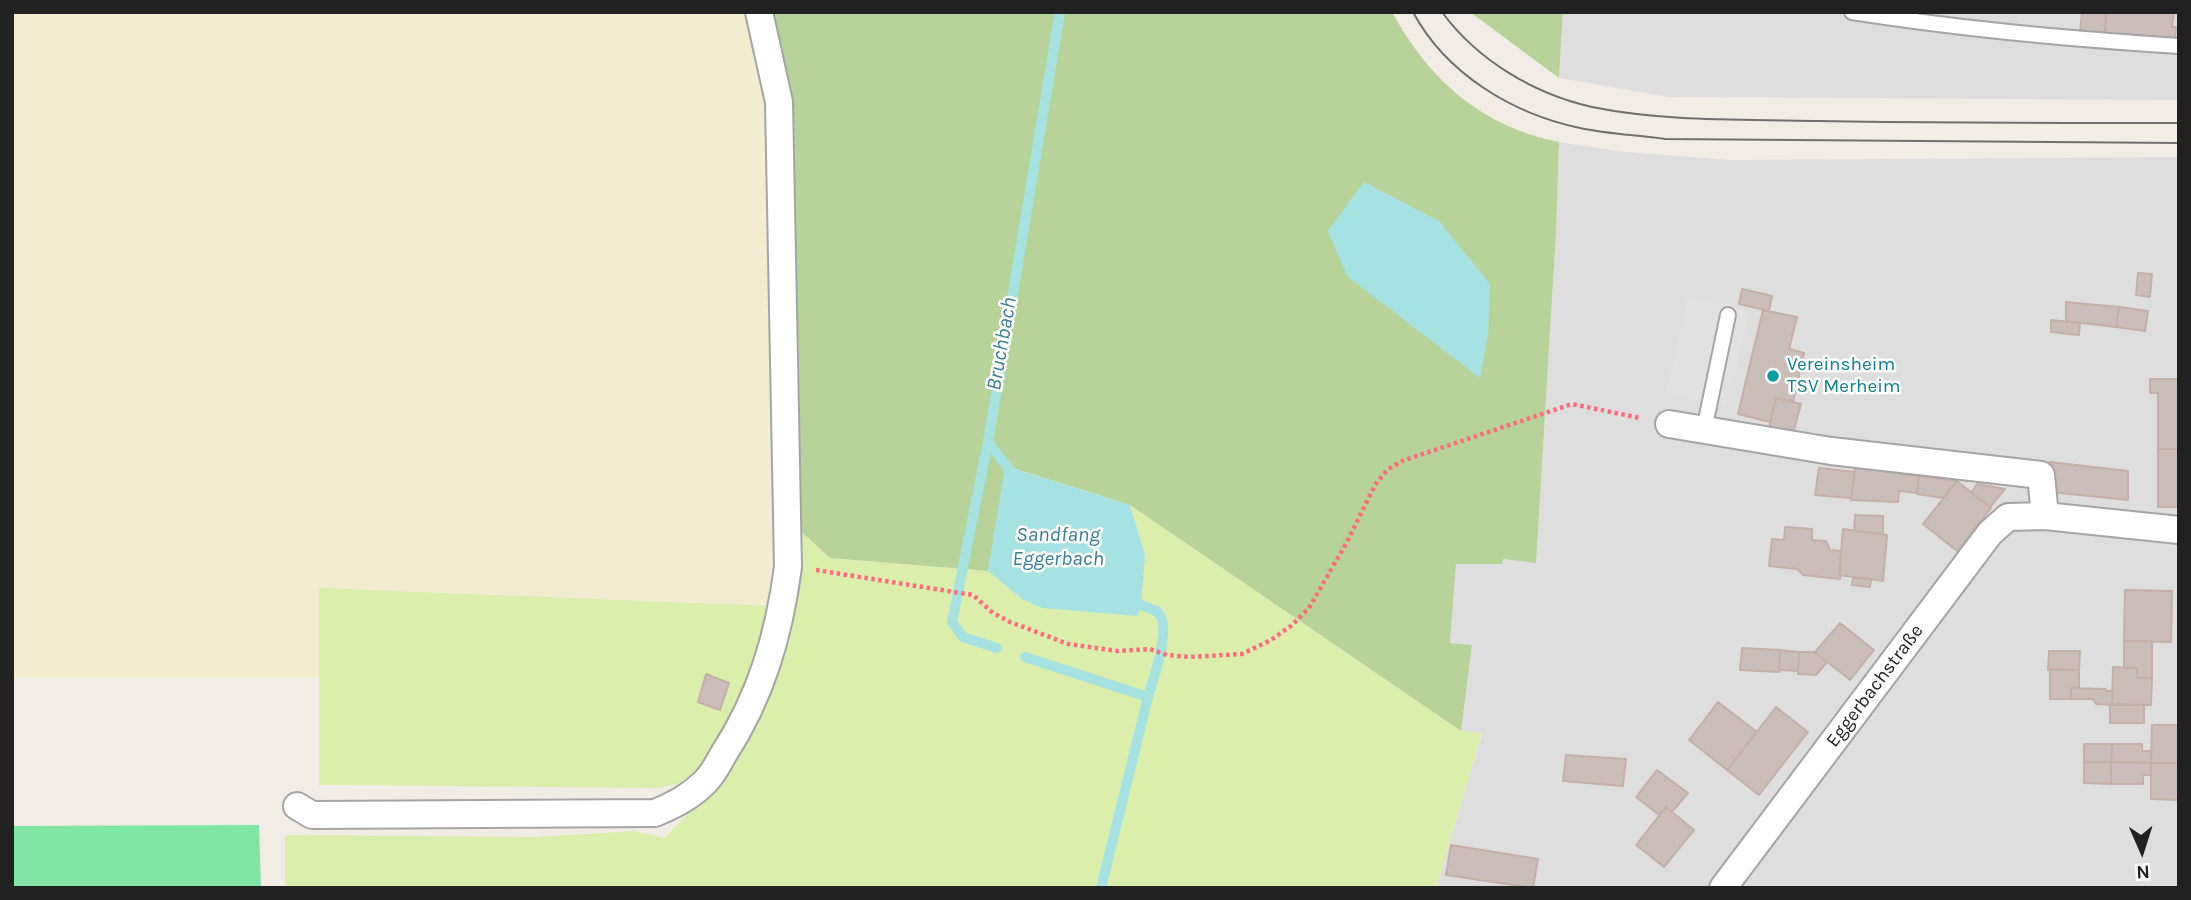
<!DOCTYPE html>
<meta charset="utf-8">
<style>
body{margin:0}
#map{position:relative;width:2191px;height:900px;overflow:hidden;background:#f2ece7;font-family:Karla,sans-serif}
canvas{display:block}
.frame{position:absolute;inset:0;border:14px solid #212121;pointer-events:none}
.north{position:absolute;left:2107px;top:816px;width:70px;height:70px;-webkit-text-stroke:5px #fff;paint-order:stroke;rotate:177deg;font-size:19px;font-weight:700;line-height:28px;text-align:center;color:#212121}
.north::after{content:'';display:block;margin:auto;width:24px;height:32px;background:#212121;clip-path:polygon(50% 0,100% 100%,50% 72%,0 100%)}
</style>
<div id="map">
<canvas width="2191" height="900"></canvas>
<div class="frame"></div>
<div class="north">N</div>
</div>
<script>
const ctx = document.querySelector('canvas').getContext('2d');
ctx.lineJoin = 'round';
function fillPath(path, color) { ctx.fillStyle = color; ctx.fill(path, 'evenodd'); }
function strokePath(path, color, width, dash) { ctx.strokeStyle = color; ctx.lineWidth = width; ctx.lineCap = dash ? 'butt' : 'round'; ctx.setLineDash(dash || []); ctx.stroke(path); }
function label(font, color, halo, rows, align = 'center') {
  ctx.font = font + ' Karla,sans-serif'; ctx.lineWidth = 5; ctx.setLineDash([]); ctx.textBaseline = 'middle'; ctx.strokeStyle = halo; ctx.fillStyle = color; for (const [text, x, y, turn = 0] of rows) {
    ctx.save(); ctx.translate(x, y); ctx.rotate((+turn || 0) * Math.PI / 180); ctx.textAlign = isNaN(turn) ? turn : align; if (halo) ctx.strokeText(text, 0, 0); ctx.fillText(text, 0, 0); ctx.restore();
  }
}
const residential = new Path2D(`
 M1563,12H2179V100L1669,97L1559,78Z
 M1559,142L1625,152L1730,160L2179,157V888H1436L1482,734L1461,731L1472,645L1450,643L1456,564H1501L1502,559L1536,562L1556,233Z`);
const farmland = new Path2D(`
 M12,12H752L771,101L782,521L771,606L320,588V678H12Z`);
const grass = new Path2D(`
 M1130,505L1461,731L1482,733L1436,888H285V835L536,837L634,831L665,838L718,782L795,526L830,558L988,571L1022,599L1091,611L1137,616L1145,555Z
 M319,588L771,606L748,682L719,741L701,766L681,783L658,788L319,785Z`);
const forest = new Path2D(`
 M771,12H1392C1430,81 1481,126 1559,142L1556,233L1536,563L1503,559L1502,564H1456L1450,643L1472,645L1461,731L1130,505L1006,466L988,571L830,558L795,526L791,202L794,139Z
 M1470,12H1563L1559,78Z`);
const pitch = new Path2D(`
 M259,825L261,888H12V826Z`);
const parking = new Path2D(`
 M1688,296L1750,310L1733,385L1724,383L1722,392L1729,394L1726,407L1666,394Z`);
const water = new Path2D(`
 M1364,182L1439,221L1490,284L1488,335L1480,378L1347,276L1328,231Z
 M1005,466L1130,505L1145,555L1141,607L1137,616L1042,608L1022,599L988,571Z`);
const stream = new Path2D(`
 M988,442L1014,475
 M1132,597C1143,609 1145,605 1156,611C1174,623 1153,679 1148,697
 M997,648L963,637L952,622L988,442L1060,12
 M1025,657L1148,697L1101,888`);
const building = new Path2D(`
 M2082,12H2106L2105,35L2080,33Z
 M2106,12H2174L2172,27H2176L2175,41L2105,35Z
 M2138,273L2152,274L2150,297L2136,295Z
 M1742,289L1772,296L1769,311L1739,304Z
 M2066,302L2119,307L2116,327L2066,321Z
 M2119,307L2148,311L2145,331L2116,327Z
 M1763,310L1797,317L1789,349L1804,353L1793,402L1776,398L1770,422L1738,414Z
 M2051,320L2080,323L2079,335L2051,332Z
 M2150,379H2179V449H2158V393H2150Z
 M1776,398L1801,404L1792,438L1768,432Z
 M2158,449H2179V507H2158Z
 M2050,462L2128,471V500L2050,492Z
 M1855,467L1919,476L1917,493L1899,491L1898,502L1851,500Z
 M1819,468L1855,472L1851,498L1815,495Z
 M1919,476L1957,481L1943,498L1917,494Z
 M1957,481L1991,508L1957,551L1923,524Z
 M1977,484L2005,489L1990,507L1971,493Z
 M1855,515L1883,516V534L1854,531Z
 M1785,527L1812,529V540L1826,541L1830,550L1841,551L1840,579L1803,575L1797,569L1769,566L1772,539L1784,540Z
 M1843,529L1887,535L1883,581L1839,575Z
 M1853,578L1871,579L1870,587L1852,585Z
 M2125,590L2172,591L2171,642L2124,641Z
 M1840,623L1874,650L1850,680L1815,652Z
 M2124,641H2152V678H2137V668H2124Z
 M1742,648L1780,650L1779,672L1740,670Z
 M1780,650L1799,652L1798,671L1779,670Z
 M2049,651H2080L2079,670H2048Z
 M1799,652H1815L1827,662L1816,675L1798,674Z
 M2113,667L2137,668V678H2152L2151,705H2112Z
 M2050,669L2079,670V688H2071V699H2050Z
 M706,674L729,683L720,710L698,702Z
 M2071,688L2106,689V691H2113L2112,705L2096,704L2093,699H2071Z
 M1718,702L1757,732L1727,770L1689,740Z
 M2110,704L2144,705V723H2110Z
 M1776,707L1808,732L1759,795L1727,770Z
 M2152,725H2179V763H2151Z
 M2084,744H2112L2111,762H2084Z
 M2112,744H2142V751H2151V763L2111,762Z
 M1566,755L1626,759L1623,786L1563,781Z
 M2084,762H2111V784L2084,783Z
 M2111,762L2151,763V775H2143V784H2111Z
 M2151,763H2179V800L2151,799Z
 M1657,770L1688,793L1672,812L1666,807L1659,815L1636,797Z
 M1666,807L1694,830L1664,867L1636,845Z
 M1451,845L1538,859L1533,888L1446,875Z`);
const path = new Path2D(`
 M816,570L973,595L993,613L1010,622L1068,644L1118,651L1150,649L1167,655L1189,657L1242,654L1271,640L1291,626L1309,608L1348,540L1375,485L1387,470L1402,461L1572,404L1640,418`);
const lane = new Path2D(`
 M1852,12C1960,29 2069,39 2179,46
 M1704,430L1728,315`);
const street = new Path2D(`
 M1669,424L1831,451L2041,475L2045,516
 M297,806L312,815L655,813C674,805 690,797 705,782C713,774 718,764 723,755C761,697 779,635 788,567L779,102L759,12
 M1723,888L1990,533L2008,517L2045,516L2179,530`);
const tram = new Path2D(`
 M1413,12C1446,74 1513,114 1580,128C1607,134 1637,135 1665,139L2179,143
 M1442,12C1477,60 1534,94 1592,107C1666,122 1743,119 1818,121C1939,123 2059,123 2179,123`);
const markers = [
 [1773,376,7,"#0f9aa8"]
];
const cultureNames = [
 ["Vereinsheim",1787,365],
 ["TSV Merheim",1787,387]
];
const streetNames = [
 ["Eggerbachstraße",1875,686,-53]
];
const waterNames = [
 ["Bruchbach",1002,344,-80],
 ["Sandfang",1058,535],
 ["Eggerbach",1058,559]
];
fillPath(residential, '#dfdede');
fillPath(farmland, '#f1ecd2');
fillPath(grass, '#dbeeab');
fillPath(forest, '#b8d39a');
fillPath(pitch, '#81e5a8');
fillPath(parking, '#e1e1e1');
fillPath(water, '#a6e2e2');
strokePath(stream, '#a6e2e2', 10);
fillPath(building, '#cabdba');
strokePath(building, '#c5afa9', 2);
strokePath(lane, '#a5a5a5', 18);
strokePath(street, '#a5a5a5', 30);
strokePath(path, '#ff6b7e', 4.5, [3.5, 3.5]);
strokePath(lane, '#fff', 14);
strokePath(street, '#fff', 26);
strokePath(tram, '#6f6f6f', 2);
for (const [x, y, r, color] of markers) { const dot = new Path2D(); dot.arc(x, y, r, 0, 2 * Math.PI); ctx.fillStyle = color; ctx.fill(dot); strokePath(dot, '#fff', 2.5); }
label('19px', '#0d838f', '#fff', cultureNames, 'left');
label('19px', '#212121', '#fff', streetNames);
label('italic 21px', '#3b7e97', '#fff', waterNames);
</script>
